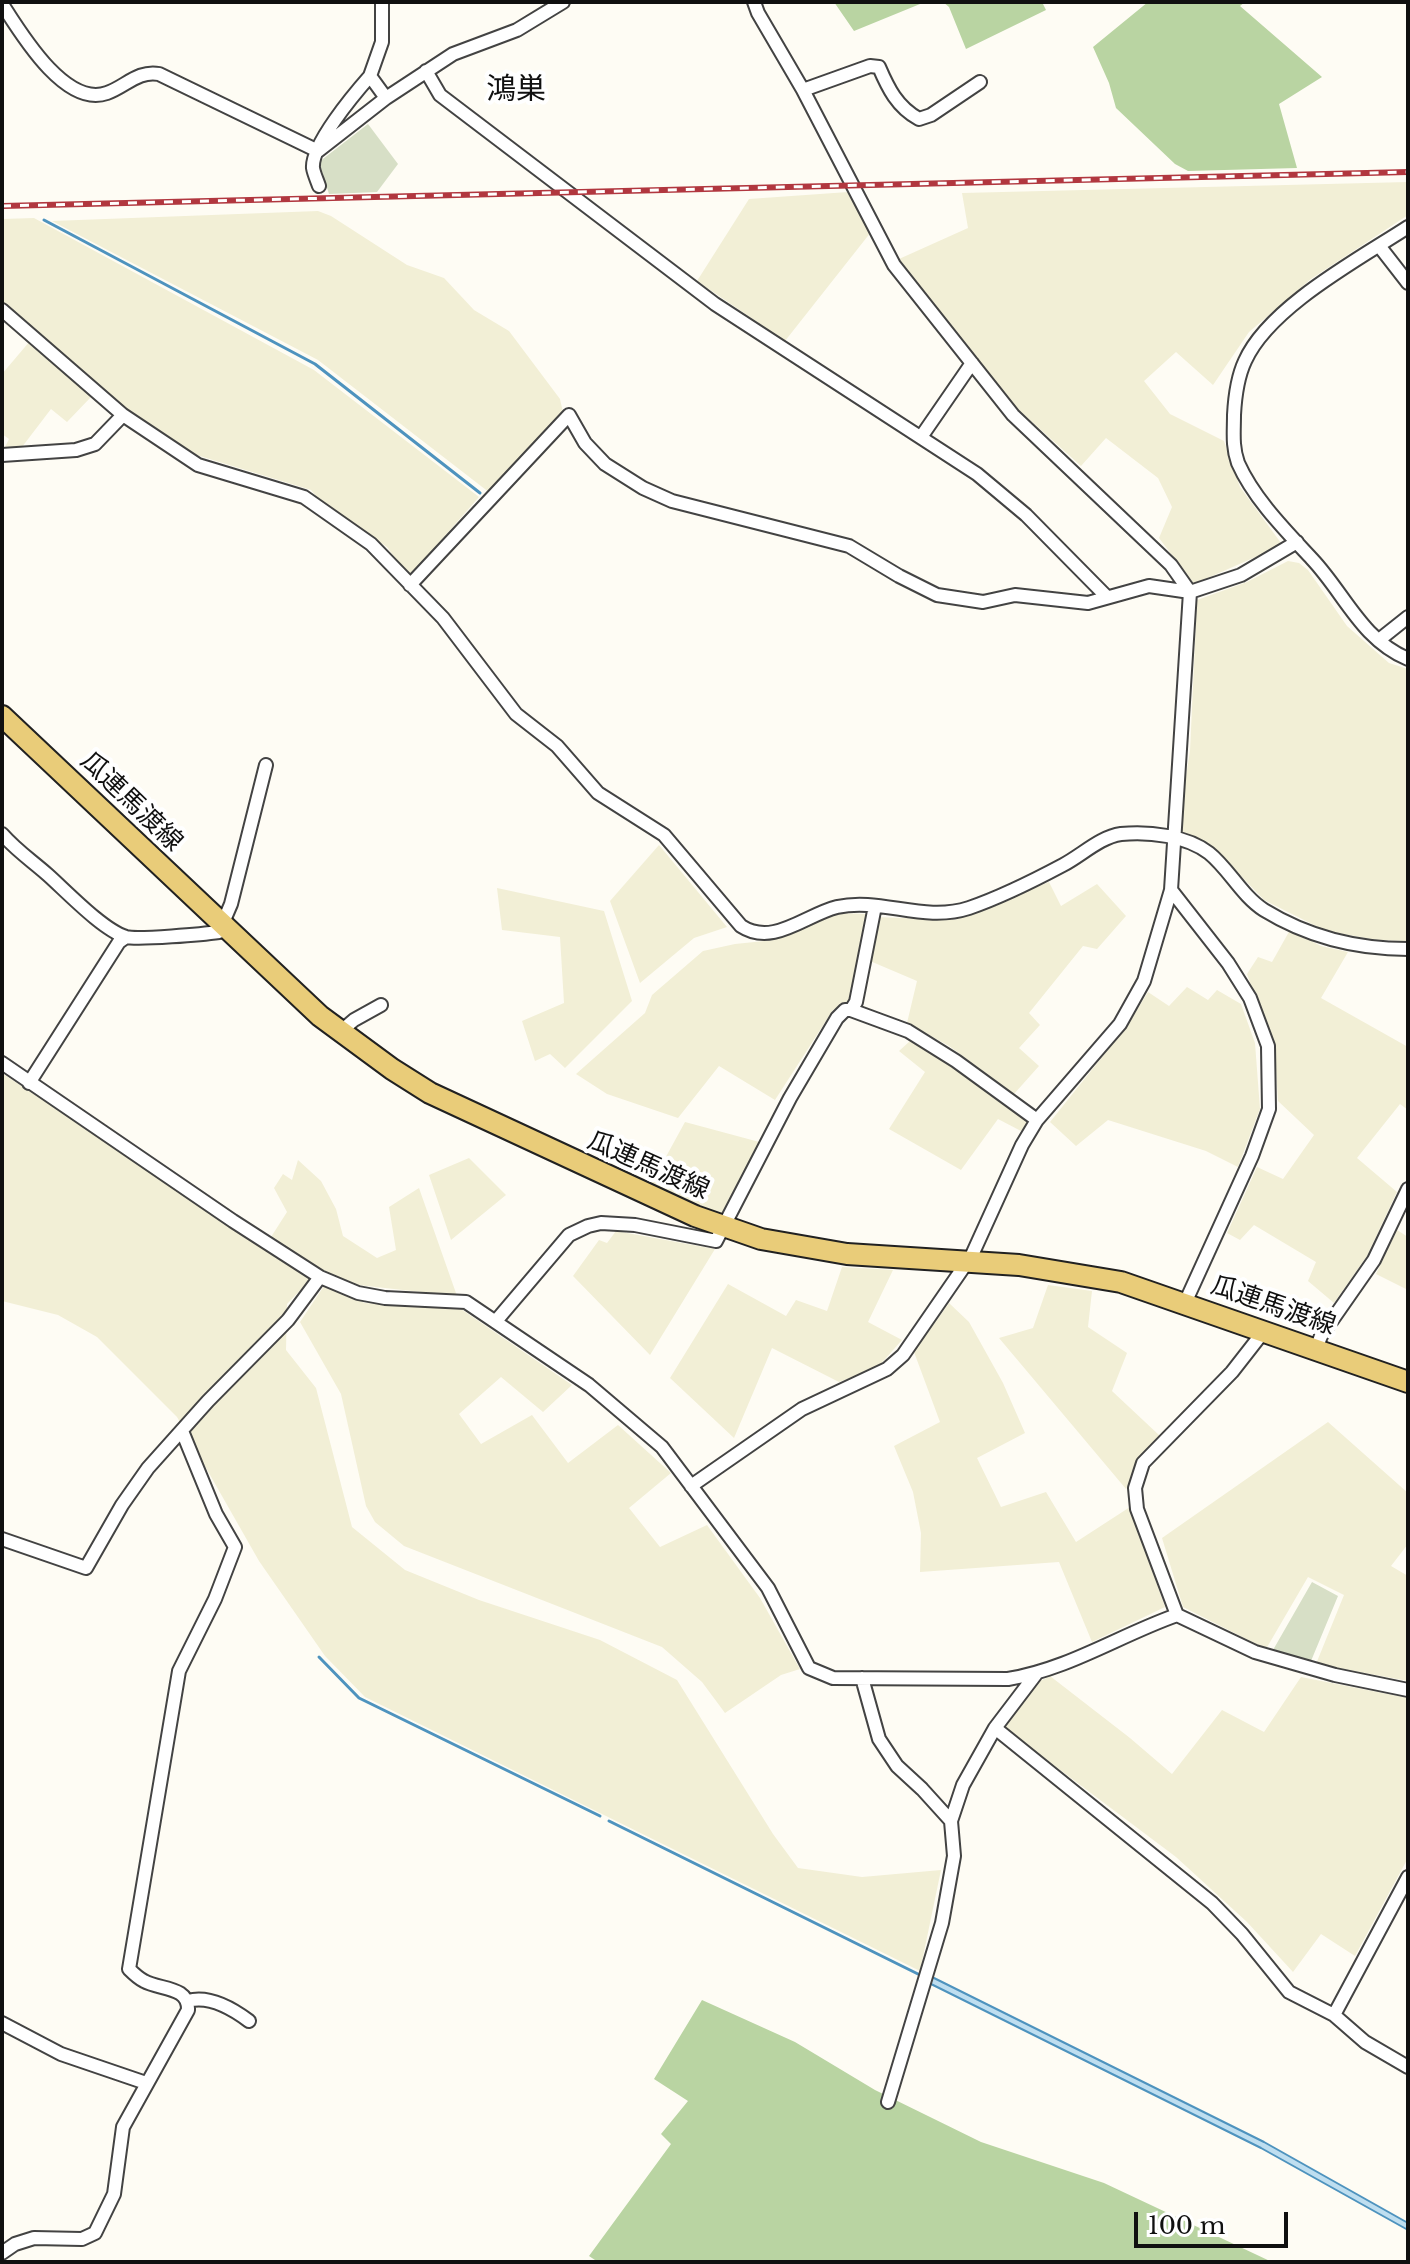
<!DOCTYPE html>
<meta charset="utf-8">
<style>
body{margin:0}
#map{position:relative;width:1410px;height:2264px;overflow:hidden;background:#fefcf4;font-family:"Libre Baskerville",serif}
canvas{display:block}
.frame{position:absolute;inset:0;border:4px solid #101010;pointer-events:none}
.scale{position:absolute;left:1134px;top:2212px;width:154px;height:36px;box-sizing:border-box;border:4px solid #101010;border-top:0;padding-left:10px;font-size:24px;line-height:28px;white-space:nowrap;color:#101010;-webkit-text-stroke:6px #fff;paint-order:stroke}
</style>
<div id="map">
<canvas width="1410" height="2264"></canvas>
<div class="frame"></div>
<div class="scale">100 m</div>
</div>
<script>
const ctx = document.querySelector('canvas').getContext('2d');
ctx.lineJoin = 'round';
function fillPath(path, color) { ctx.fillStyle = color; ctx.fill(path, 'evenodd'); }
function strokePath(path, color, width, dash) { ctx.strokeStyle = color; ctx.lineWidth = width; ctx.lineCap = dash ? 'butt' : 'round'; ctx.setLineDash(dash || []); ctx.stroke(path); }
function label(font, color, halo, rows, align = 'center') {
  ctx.font = font + ' "Libre Baskerville","Noto Sans JP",serif'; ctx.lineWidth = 8; ctx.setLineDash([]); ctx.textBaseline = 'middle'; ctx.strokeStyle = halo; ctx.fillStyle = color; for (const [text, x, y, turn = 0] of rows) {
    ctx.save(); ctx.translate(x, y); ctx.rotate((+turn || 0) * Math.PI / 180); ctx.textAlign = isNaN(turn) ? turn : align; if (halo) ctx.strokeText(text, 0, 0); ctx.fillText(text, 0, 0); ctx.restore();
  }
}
const farmland = new Path2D(`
 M1408,182V215L1311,279L1249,332L1213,385L1176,352L1144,381L1170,414L1224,441L1240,487L1281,543L1260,555L1194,584L1159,538L1172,507L1158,478L1106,438L1081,466L1001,394L899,259L968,228L962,193Z
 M848,192L871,232L785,341L697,281L749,199Z
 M318,211L331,216L407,265L444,278L474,310L509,331L560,399L564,417L490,493L318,360L52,221Z
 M34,218L314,370L479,497L409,577L387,547L320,501L311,490L190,453L131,414L2,304V219Z
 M30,341L91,397L67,422L51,409L22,447L4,449L9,439L2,434V374Z
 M1288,561L1299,563L1308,570L1347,626L1389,663L1408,669V941L1377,940L1326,931L1264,900L1212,846L1177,834L1190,751L1197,600L1247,582Z
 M659,845L727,927L694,938L640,983L610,901Z
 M1049,882L1061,906L1097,884L1126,916L1097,949L1083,946L1029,1013L1040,1025L1019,1048L1039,1066L1014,1094L949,1046L907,1023L917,981L870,961L876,917L955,920Z
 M497,888L604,911L632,1001L565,1068L550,1054L535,1061L522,1021L564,1003L560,937L502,930Z
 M838,913L867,914L856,996L833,1010L775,1100L719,1066L678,1118L607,1094L576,1074L645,1013L652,995L703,951L735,944L774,940Z
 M1290,930L1321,946L1348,952L1321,998L1408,1047V1110L1400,1104L1357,1158L1397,1192L1367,1256L1334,1303L1308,1281L1316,1262L1254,1225L1240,1240L1227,1233L1257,1167L1283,1179L1314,1135L1278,1101L1275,1053L1247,974L1258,957L1272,962Z
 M1187,987L1208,1000L1217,990L1241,1004L1255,1043L1260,1109L1238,1167L1206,1151L1108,1120L1076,1146L1050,1122L1127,1026L1148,992L1169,1006Z
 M910,1041L955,1066L1028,1122L1021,1131L998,1119L961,1170L889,1129L925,1072L899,1051Z
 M2,1073L312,1278L287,1304L286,1350L316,1388L352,1527L405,1570L479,1600L600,1640L677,1680L773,1834L798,1868L862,1877L941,1870L920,1971L365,1697L325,1656L259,1561L177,1417L97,1337L58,1315L2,1301Z
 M685,1122L763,1143L724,1216L651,1184Z
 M469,1158L506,1195L451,1240L429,1175Z
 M298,1160L321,1181L336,1209L343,1236L377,1258L396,1250L389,1207L419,1188L457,1296L358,1285L325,1273L271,1237L287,1212L274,1188L283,1174L292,1180Z
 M1397,1230L1408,1237V1290L1376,1274Z
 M616,1231L715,1249L650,1355L573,1276L599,1240L607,1243Z
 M842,1267L893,1270L868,1322L902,1340L878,1367L839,1382L772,1348L734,1438L670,1378L728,1284L786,1316L796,1300L827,1311Z
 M1048,1285L1092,1291L1088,1327L1127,1353L1112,1391L1160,1436L1126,1489L999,1338L1033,1328Z
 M324,1286L365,1303L461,1309L572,1385L543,1412L501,1377L459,1414L481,1444L532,1415L568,1463L618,1425L671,1473L629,1508L660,1547L707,1525L760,1598L800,1669L781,1675L725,1713L702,1682L662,1647L404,1546L375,1522L366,1506L341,1394L300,1322Z
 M949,1303L969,1322L1003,1383L1025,1433L977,1458L1001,1507L1046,1492L1076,1542L1130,1507L1165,1607L1092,1642L1059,1562L920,1572L921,1533L913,1492L894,1446L940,1422L914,1352Z
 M1328,1422L1408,1493V1544L1391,1566L1408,1576V1681L1316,1664L1344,1595L1308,1577L1266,1649L1183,1607L1162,1538Z
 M1050,1676L1130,1738L1172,1774L1222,1710L1264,1732L1301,1677L1408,1698V1858L1355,1956L1321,1934L1293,1972L1247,1922L1176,1857L999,1724L1040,1681Z`);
const forest = new Path2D(`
 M834,2H925L854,31Z
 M943,2H1042L1046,10L966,49L949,7Z
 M1148,2H1245L1240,6L1322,77L1279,104L1297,168L1188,171L1175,164L1116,108L1109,83L1093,47Z
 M702,2000L795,2042L875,2090L981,2142L1104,2183L1272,2262H598L589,2256L671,2144L661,2134L688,2101L654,2079Z`);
const cemetery = new Path2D(`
 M368,124L398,164L377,192L329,194L319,162Z
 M1312,1582L1338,1596L1311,1661L1273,1650Z`);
const water = new Path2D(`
 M932,1977L1264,2142L1408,2223V2230L1261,2148L929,1983Z`);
const stream = new Path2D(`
 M44,220L315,364L480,493
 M319,1657L359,1698L600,1816
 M609,1821L920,1975`);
const street = new Path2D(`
 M382,2V42L370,76L386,98
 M2,4C20,32 65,108 107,93C125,87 138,70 159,74L318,151
 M426,71L440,95L715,304L977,474L1026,515L1106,596
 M803,90L870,66L879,67C888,88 897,107 919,119L931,115L980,82
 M318,151L386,98L453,54L517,30L563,2
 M319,186C317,180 314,174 313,168C311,145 355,93 370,76
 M1408,227C1359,259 1269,307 1245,361C1237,378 1235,396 1234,415C1234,432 1232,446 1238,463C1254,499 1286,531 1312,559C1345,594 1361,639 1408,659
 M1380,247L1408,283
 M2,310L123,415L198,465L304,497L371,544L443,618L516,714L557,746L598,793L664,835L741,926C773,947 805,915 837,907C881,897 923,923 969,908C1001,897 1033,881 1063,865C1082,855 1100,837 1121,834C1149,831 1187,836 1209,853C1229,869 1242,896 1264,910C1308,937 1356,949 1408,949
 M921,437L972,363
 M2,455L76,450L95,444L123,415
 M410,585L569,415L585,443L605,464L643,488L672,501L849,546L899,576L937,595L983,602L1015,595L1088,603L1149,586L1190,592L1241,575L1297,542
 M1379,640L1408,617
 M2,834C17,851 31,860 48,875C67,892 103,930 126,937C138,940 205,934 219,932L231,904L266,765
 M1171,890L1228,963L1250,998L1268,1046L1269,1109L1252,1156L1185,1303
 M851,1010L856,1002L875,906
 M340,1032L354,1020L381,1005
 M2,1063L233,1221L320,1277L358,1293L385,1298L466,1302L589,1385L662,1447L768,1588L809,1668L833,1678L1008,1679C1069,1669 1120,1635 1177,1615L1255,1652L1335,1675L1408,1690
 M29,1083L119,942L126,937
 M496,1321L569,1235L588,1226L601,1223L635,1225L716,1241L790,1098L837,1018L845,1010H851L908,1031L956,1061L1037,1120
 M1316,1349L1321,1336L1374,1260L1408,1189
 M691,1486L802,1409L887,1369L903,1355L972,1255L1022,1145L1037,1120L1120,1024L1144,981L1171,890L1190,592L1171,565L1013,415L894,265L803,90L758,13L754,2
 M2,1539L86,1568L122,1505L148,1468L208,1401L288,1320L320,1277
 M1177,1615L1137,1509L1135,1488L1143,1463L1232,1372L1264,1331
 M862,1678L879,1739L897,1766L922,1789L951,1821
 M995,1728L1212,1903L1242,1934L1289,1992L1334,2015L1365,2042L1408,2067
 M188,2001C209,1995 233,2009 249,2021
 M1334,2015L1408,1877
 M2,2023L61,2054L146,2083
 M888,2102L942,1923L954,1856L951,1821L963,1785L995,1728L1036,1674
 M2,2253L15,2244L34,2238L82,2239L95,2233L114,2194L123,2127L188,2010C189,1986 160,1990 144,1981C138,1978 133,1973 129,1969L179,1671L215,1599L235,1547L216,1514L182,1431`);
const primary = new Path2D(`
 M2,716L320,1016L392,1069L430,1093L695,1216L761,1239L847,1254L1019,1265L1121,1282L1408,1382`);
const rail = new Path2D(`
 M2,206L1408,172`);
const streetNames = [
 ["瓜連馬渡線",131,802,44],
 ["瓜連馬渡線",648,1166,24],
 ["瓜連馬渡線",1273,1306,19]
];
const quarterNames = [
 ["鴻巣",516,91]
];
fillPath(farmland, '#f2efd6');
fillPath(forest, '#b9d4a2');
fillPath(cemetery, '#d7dfc6');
fillPath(water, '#bedef0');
strokePath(water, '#4e93be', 2);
strokePath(stream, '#4e93be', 3);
strokePath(street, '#434343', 16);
strokePath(primary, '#212121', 24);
strokePath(street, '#fff', 12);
strokePath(primary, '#e9cc79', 20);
strokePath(rail, '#b1373f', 6);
strokePath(rail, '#fff', 3, [9]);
label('26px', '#101010', '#fff', streetNames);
label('30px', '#101010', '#fff', quarterNames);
</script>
